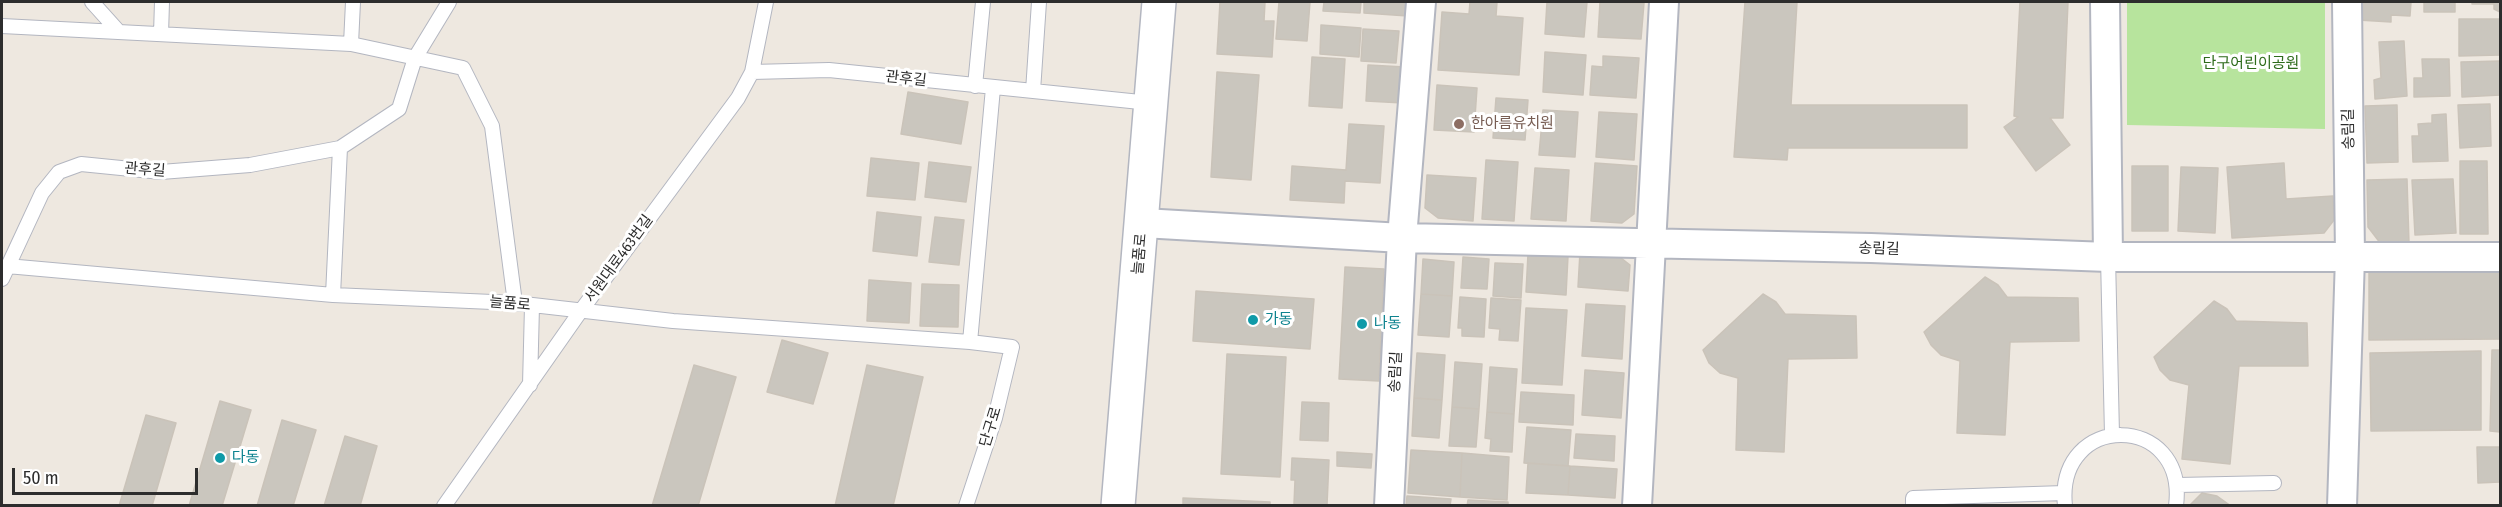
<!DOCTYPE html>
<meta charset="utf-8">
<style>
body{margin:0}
#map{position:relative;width:2502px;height:507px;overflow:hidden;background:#eee8e0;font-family:"Fira Sans Condensed",sans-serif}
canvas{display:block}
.frame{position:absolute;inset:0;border:3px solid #2d2d2d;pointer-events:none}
.scale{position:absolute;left:12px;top:468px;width:186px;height:27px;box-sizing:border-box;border:3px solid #2d2d2d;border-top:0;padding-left:8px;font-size:18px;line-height:21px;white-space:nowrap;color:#2d2d2d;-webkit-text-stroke:4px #fff;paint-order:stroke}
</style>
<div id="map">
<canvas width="2502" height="507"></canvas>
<div class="frame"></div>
<div class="scale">50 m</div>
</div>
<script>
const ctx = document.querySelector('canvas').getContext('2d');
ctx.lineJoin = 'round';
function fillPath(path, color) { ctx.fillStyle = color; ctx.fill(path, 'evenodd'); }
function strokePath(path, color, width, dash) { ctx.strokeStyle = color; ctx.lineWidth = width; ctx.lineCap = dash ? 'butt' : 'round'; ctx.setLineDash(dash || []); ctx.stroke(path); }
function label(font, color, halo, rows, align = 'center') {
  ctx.font = font + ' "Fira Sans Condensed","Noto Sans KR",sans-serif'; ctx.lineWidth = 6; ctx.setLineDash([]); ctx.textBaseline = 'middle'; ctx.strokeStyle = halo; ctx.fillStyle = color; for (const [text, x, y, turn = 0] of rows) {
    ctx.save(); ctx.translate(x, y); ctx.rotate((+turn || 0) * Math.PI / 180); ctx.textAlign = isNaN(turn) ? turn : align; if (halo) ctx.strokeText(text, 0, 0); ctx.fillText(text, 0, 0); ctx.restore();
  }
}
const green = new Path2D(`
 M2127,2H2325V129L2127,125Z`);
const building = new Path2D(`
 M1220,2H1265L1264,21H1274L1272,57L1217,54Z
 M1279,2H1310L1307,41L1276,39Z
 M1324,2H1361L1360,13L1323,11Z
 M1364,2H1409L1408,16L1364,13Z
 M1470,2H1497L1496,16L1523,18L1519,75L1438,70L1442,12L1469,14Z
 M1547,2H1587L1584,37L1545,34Z
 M1600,2L1644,3L1641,39L1598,37Z
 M1745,2H1797L1791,105H1967V148H1788L1787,160L1734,157Z
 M2020,2H2068L2063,118H2050L2070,145L2036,171L2004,127L2018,117L2014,116Z
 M2359,2H2411L2410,16L2391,15V22L2358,20Z
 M2424,2H2455V12H2424Z
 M2472,2H2500V12L2494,9V4H2472Z
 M2459,19H2500V55L2459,56Z
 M1321,25L1361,28L1359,57L1320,54Z
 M1363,29L1399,31L1396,63L1361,61Z
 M2404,41L2407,96L2375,99L2374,80L2381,78L2379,42Z
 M1545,52L1586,55L1583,95L1543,92Z
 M1603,56L1639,58L1636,98L1590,95L1592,66L1603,67Z
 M1312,57L1345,59L1342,108L1309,106Z
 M2422,59H2449L2450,96L2414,97V78H2423Z
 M2500,61V95L2462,97L2461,62Z
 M1368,65L1405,67L1403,103L1366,101Z
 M1217,72L1259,75L1251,180L1211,177Z
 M1437,85L1477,88L1474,132L1434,130Z
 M908,92L968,102L961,144L901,134Z
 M1496,98L1528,100L1525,140L1493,138Z
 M2490,104L2491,146L2460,148L2458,105Z
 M2397,105L2398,162L2367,163L2365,106Z
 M1543,110L1578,112L1575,157L1539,155Z
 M1599,112L1637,114L1634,160L1596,157Z
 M2446,114L2448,161L2413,162L2412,136H2419L2418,124L2432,123V115Z
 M1349,124L1384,126L1380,183L1345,181L1344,203L1290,200L1292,166L1346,170Z
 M871,158L919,163L915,200L867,196Z
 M1486,160L1518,162L1514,221L1482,219Z
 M2460,161H2487L2488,234H2460Z
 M929,162L971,167L966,202L925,197Z
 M1595,163L1637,166L1634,214L1622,223L1591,221Z
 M2284,163L2286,199L2333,196L2334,220L2324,233L2232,238L2227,167Z
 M2132,166H2168V231H2132Z
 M2181,167L2218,168L2215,233L2178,231Z
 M1535,168L1569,170L1566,221L1531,219Z
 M1427,175L1476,178L1473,221L1438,218L1425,208Z
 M2407,179L2409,244H2381L2368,227L2367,180Z
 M2453,179L2456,233L2415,235L2412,180Z
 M877,212L921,217L917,256L873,251Z
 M935,217L964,220L959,265L929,262Z
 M1580,252L1616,254L1630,265L1628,291L1578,287Z
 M1528,254L1568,256L1566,295L1526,292Z
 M1463,257L1489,259L1487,289L1461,288Z
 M1423,259L1454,262L1452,296L1421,294Z
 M1495,263L1523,264L1521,298L1493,296Z
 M1345,267L1384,269L1379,381L1339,379Z
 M2369,272H2500V339L2369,340Z
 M1985,277L1998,285L2007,297L2078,298L2079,341L2010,342L2005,435L1957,433L1960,361L1941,355L1931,345L1924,332Z
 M869,280L911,283L909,323L867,321Z
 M922,284L959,285L958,327L920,326Z
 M1196,291L1314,299L1310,349L1193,341Z
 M1421,294L1452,296L1449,337L1418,335Z
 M1763,294L1776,302L1785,314L1856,316L1857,358L1788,359L1784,452L1736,450L1738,378L1720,373L1709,363L1703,350Z
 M1460,297L1486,299L1484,337L1462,336V328H1458Z
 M1491,298L1521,300L1518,341L1499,340L1500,329L1489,328Z
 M2214,301L2227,309L2236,321L2307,323L2308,366H2239L2230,464L2182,459L2189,385L2170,380L2160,370L2154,357Z
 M1586,304L1625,306L1622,359L1582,356Z
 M1526,308L1567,310L1562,385L1522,383Z
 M782,340L828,353L813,404L767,392Z
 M2492,350H2500V432L2490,431Z
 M2481,351V430L2371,431L2370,353Z
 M1417,353L1445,355L1442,400L1414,398Z
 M1227,354L1286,357L1280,477L1221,474Z
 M1455,362L1482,364L1479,409L1452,407Z
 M694,365L736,377L698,506H652Z
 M867,365L923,377L893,506H835Z
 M1490,367L1517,369L1514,414L1487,412Z
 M1585,370L1624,373L1621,418L1582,415Z
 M1521,392L1574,395L1573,425L1519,422Z
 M1414,398L1442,400L1439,438L1412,436Z
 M220,401L251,410L222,506H189Z
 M1302,402L1329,403L1328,441L1300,440Z
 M1452,407L1479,409L1476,447L1449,446Z
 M1487,412L1514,414L1512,452L1490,451L1491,439L1485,438Z
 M146,415L176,423L152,506H119Z
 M282,420L316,430L293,506H257Z
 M1527,427L1571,430L1568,466L1524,463Z
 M1576,434L1615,436L1614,461L1574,458Z
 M345,436L377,446L360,506H324Z
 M2477,447H2500V482L2478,483Z
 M1411,450L1462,453L1460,497L1408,493Z
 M1337,452L1372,454L1371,468L1337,466Z
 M1462,453L1509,457L1507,500L1460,497Z
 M1292,458L1329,460L1327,505L1294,504L1295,480H1291Z
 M1528,463L1570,466L1568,495L1526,493Z
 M1570,466L1617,469L1615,498L1568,495Z
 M2202,493L2217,496L2231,506H2189Z
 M1407,496L1451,499L1450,506H1406Z
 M1183,498L1270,502V506H1183Z
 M1468,500L1508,502V506H1467Z`);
const service = new Path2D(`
 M92,2L119,32
 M2,26L351,44L463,68L492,126L515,303
 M161,34L162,2
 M351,44L353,2
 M752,72L829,70L1150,103
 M975,86L983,2
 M1033,91L1039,2
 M2108,257L2112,435
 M7,266L333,295L515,303L673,321L970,342L1012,347L995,418L966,506
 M2,279L42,193L59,172L81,164L161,172L250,165L340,148L399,109L415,58L449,2
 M333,295L340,148
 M970,342L993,88
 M530,385L532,306
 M2178,485L2274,483
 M444,506L580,312L738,98L752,72L766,2
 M1913,506V498L2064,493
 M2065,506C2055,411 2188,412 2176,506`);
const minor = new Path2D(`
 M2105,2L2108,257
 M1143,223L1402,238L1871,248L2108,257H2500
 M1389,506L1402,238L1421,2
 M1637,506L1664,2
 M2342,506L2350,257L2347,2`);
const tertiary = new Path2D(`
 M1118,506L1159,2`);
const markers = [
 [1459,124,6,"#8d6e63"],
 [1253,320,6,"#0f9aa8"],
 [1362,324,6,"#0f9aa8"],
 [220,458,6,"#0f9aa8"]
];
const parkNames = [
 ["단구어린이공원",2251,64]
];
const streetNames = [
 ["관후길",906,79,6],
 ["송림길",2349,129,-91],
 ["관후길",145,170,4],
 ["송림길",1879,249,2],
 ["늘품로",1140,254,-85],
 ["서원대로463번길",619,259,-54],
 ["늘품로",510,304,5],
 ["송림길",1396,372,-87],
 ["단구로",991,427,-73]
];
const educationNames = [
 ["한아름유치원",1471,124]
];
const cultureNames = [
 ["가동",1265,320],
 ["나동",1374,324],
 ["다동",232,458]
];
fillPath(green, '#b7e49d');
fillPath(building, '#cac6be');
strokePath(building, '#cac3b9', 1.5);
strokePath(service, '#b3b6c0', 16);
strokePath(minor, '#b3b6c0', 32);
strokePath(tertiary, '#b3b6c0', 36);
strokePath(service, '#fff', 14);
strokePath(minor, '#fff', 28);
strokePath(tertiary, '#fff', 33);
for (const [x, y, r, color] of markers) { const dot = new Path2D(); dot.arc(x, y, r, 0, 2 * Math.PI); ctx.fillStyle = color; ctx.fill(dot); strokePath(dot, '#fff', 2); }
label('15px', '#2e6b1b', '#fff', parkNames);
label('15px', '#2d2d2d', '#fff', streetNames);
label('15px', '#785e54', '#fff', educationNames, 'left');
label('15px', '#0d838f', '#fff', cultureNames, 'left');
</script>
